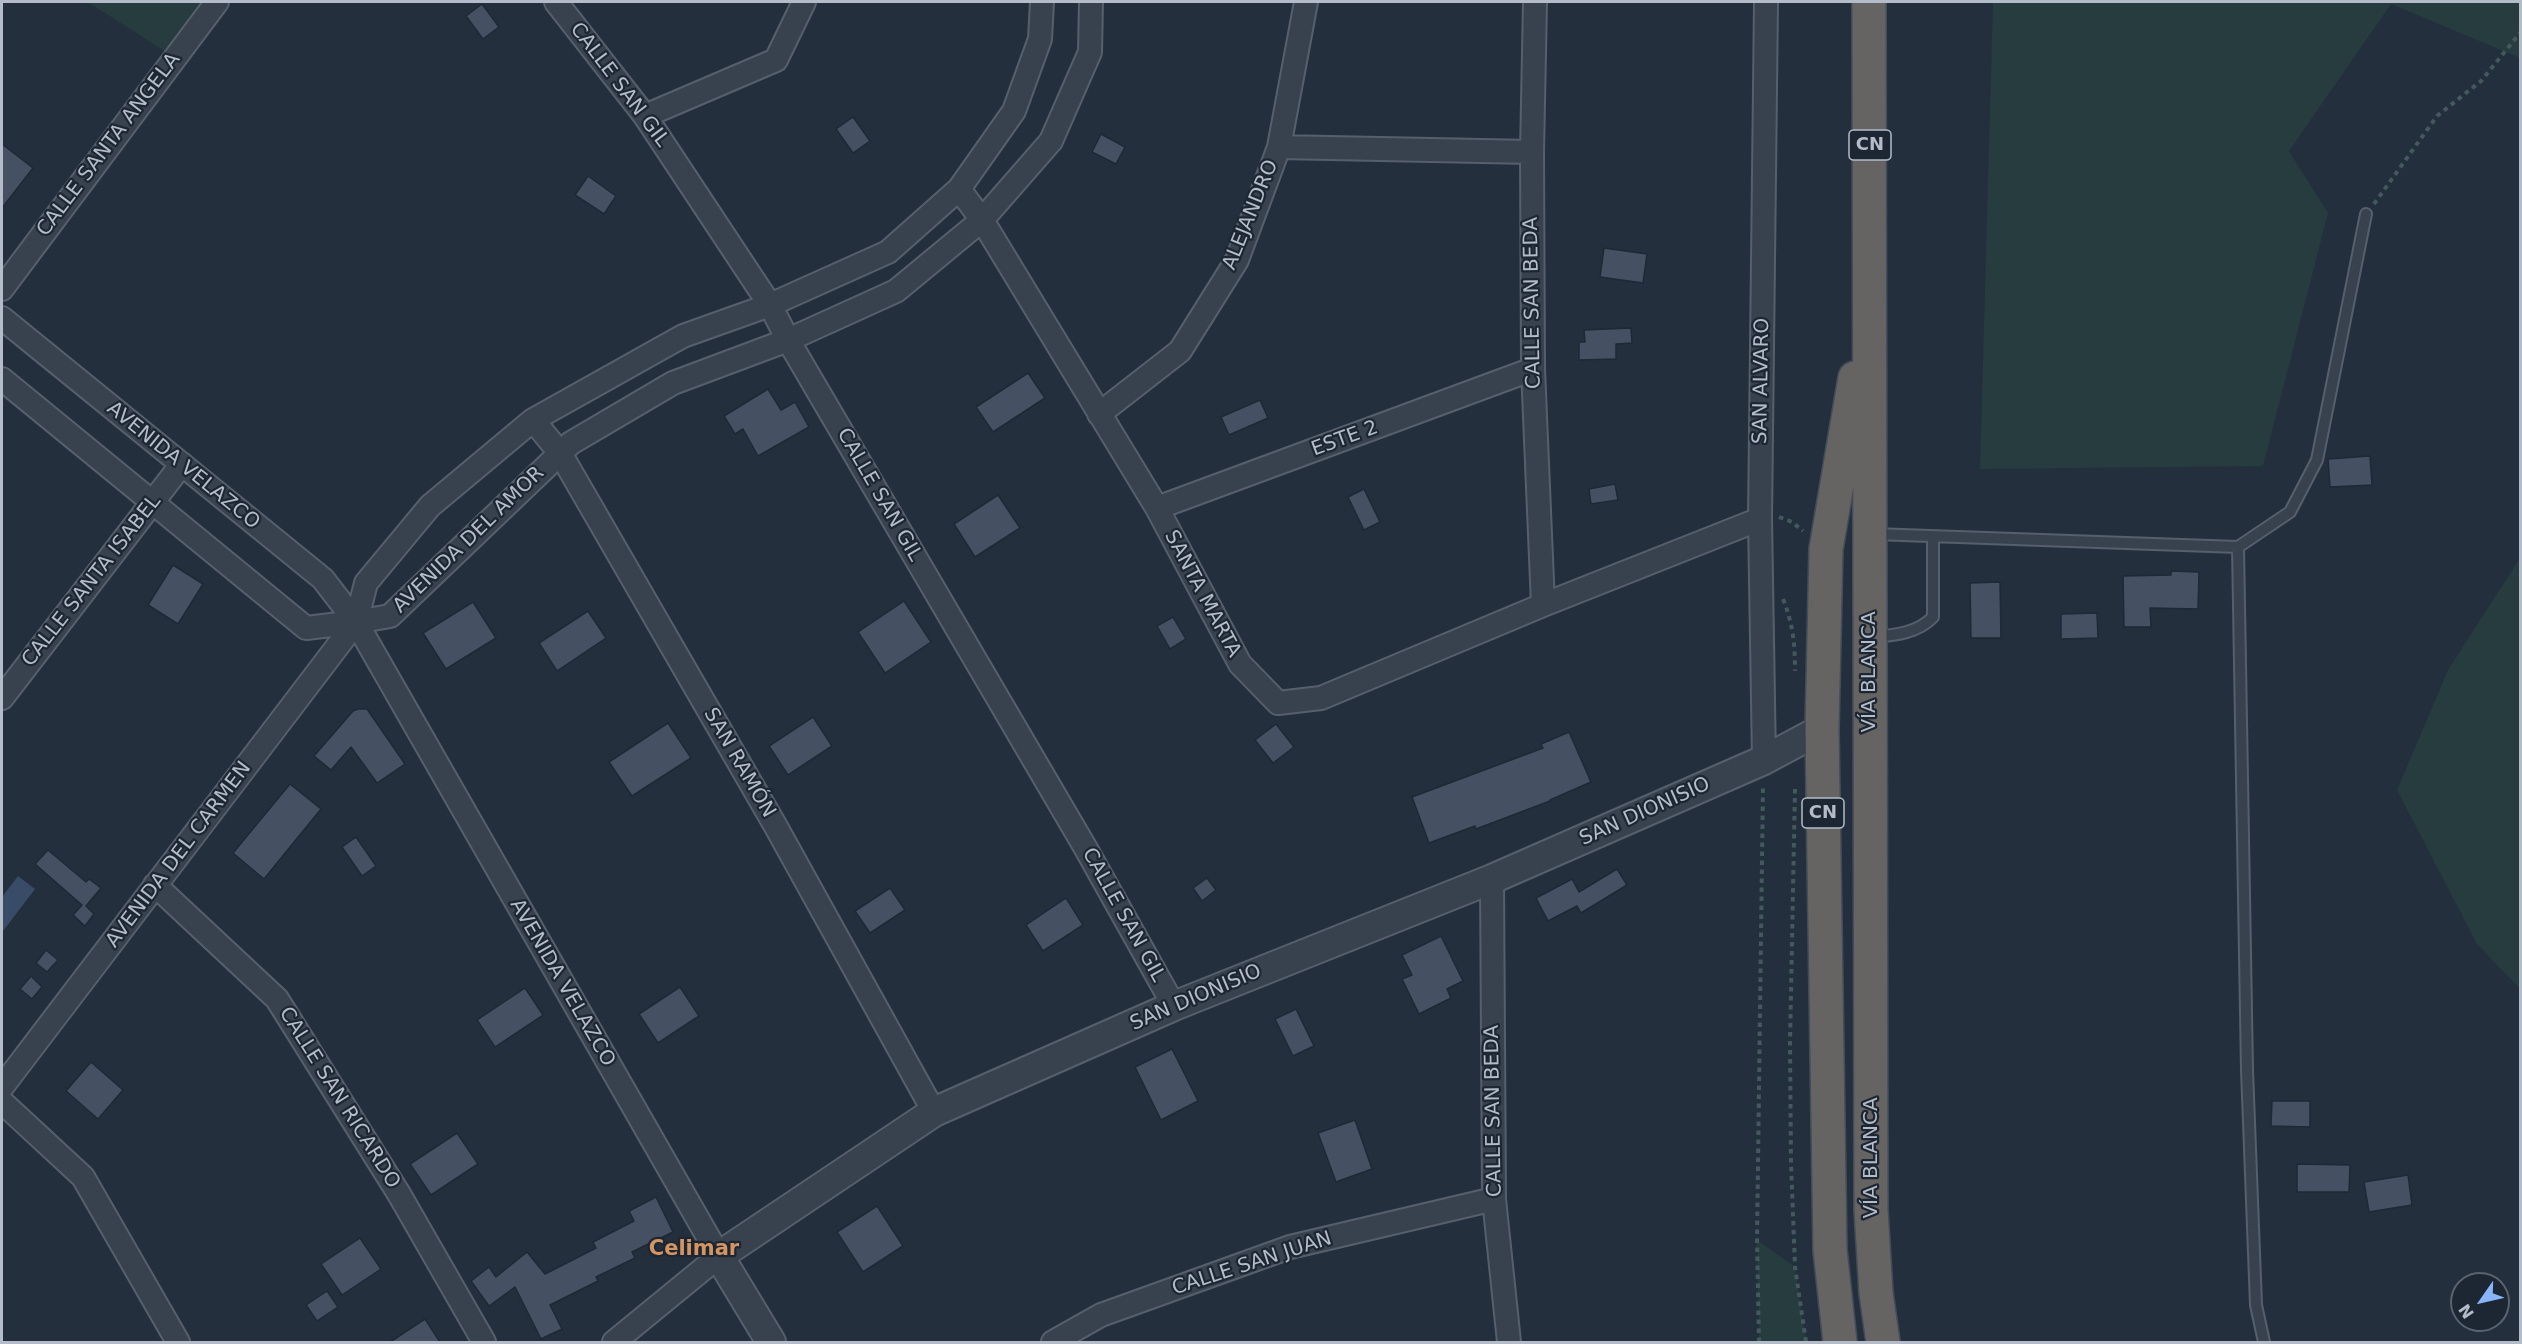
<!DOCTYPE html>
<meta charset="utf-8">
<style>
body{margin:0}
#map{position:relative;width:2522px;height:1344px;overflow:hidden;background:#242f3e;font-family:"DejaVu Sans",sans-serif}
canvas{display:block}
.frame{position:absolute;inset:0;border:3px solid #b4bcc9;pointer-events:none}
.north{position:absolute;left:2450px;top:1272px;width:60px;height:60px;box-sizing:border-box;background:#1d2633;border:2px solid #59626f;border-radius:50%;rotate:236deg;font-size:16px;font-weight:700;line-height:24px;text-align:center;color:#b4bcc9}
.north::after{content:'';display:block;margin:auto;width:21px;height:27px;background:#8ab4f8;clip-path:polygon(50% 0,100% 100%,50% 72%,0 100%)}
</style>
<div id="map">
<canvas width="2522" height="1344"></canvas>
<div class="frame"></div>
<div class="north">N</div>
</div>
<script>
const ctx = document.querySelector('canvas').getContext('2d');
ctx.lineJoin = 'round';
function fillPath(path, color) { ctx.fillStyle = color; ctx.fill(path, 'evenodd'); }
function strokePath(path, color, width, dash) { ctx.strokeStyle = color; ctx.lineWidth = width; ctx.lineCap = dash ? 'butt' : 'round'; ctx.setLineDash(dash || []); ctx.stroke(path); }
function label(font, color, halo, rows, align = 'center') {
  ctx.font = font + ' "DejaVu Sans",sans-serif'; ctx.lineWidth = 4.5; ctx.setLineDash([]); ctx.textBaseline = 'middle'; ctx.strokeStyle = halo; ctx.fillStyle = color; for (const [text, x, y, turn = 0] of rows) {
    ctx.save(); ctx.translate(x, y); ctx.rotate((+turn || 0) * Math.PI / 180); ctx.textAlign = isNaN(turn) ? turn : align; if (halo) ctx.strokeText(text, 0, 0); ctx.fillText(text, 0, 0); ctx.restore();
  }
}
const green = new Path2D(`
 M88,2H215L175,58Z
 M1993,2H2520V58L2391,4L2289,151L2328,213L2263,466L1980,469Z
 M2520,558V989L2477,944L2397,790L2448,670Z
 M1757,1240L1795,1267L1806,1342H1759Z`);
const water = new Path2D(`
 M18,876L35,889L3,931L2,897Z`);
const building = new Path2D(`
 M482,4L499,27L483,39L466,16Z
 M853,117L870,141L853,153L836,129Z
 M1101,134L1125,147L1116,164L1092,152Z
 M2,144L33,168L2,208Z
 M588,176L616,196L604,214L575,195Z
 M1604,248L1647,254L1643,283L1600,277Z
 M1631,328L1632,343L1616,344V359L1579,360V342H1585L1584,330Z
 M1028,373L1045,398L993,432L976,407Z
 M768,389L781,410L795,402L809,427L758,456L743,429L735,434L724,416Z
 M1260,400L1268,418L1229,435L1221,417Z
 M2370,456L2372,485L2330,487L2328,459Z
 M1615,484L1618,500L1591,504L1589,489Z
 M1364,489L1380,522L1364,530L1348,497Z
 M998,495L1020,528L975,557L954,524Z
 M173,565L203,584L178,624L148,605Z
 M2171,571L2199,572L2198,609L2150,608L2151,627H2124L2123,576L2171,575Z
 M2000,582L2001,638H1971L1970,583Z
 M904,601L931,642L885,673L858,632Z
 M473,602L496,638L446,669L423,633Z
 M588,611L606,638L557,671L539,643Z
 M2097,613L2098,638L2061,639V614Z
 M1173,617L1186,639L1170,649L1157,626Z
 M358,709H367L405,764L377,783L351,747L331,770L314,756L353,711Z
 M813,717L832,746L788,775L769,746Z
 M668,723L691,758L632,796L609,762Z
 M1276,724L1294,747L1273,763L1255,740Z
 M1569,732L1591,782L1550,800V801L1476,829L1475,826L1429,843L1412,797L1543,748L1541,744Z
 M290,784L321,809L264,879L233,853Z
 M356,837L376,866L362,876L342,847Z
 M48,850L86,882L89,879L101,888L86,906L94,914L85,926L73,915L82,905L35,864Z
 M1617,869L1627,885L1581,913L1577,906L1548,921L1536,898L1572,879L1579,892Z
 M1207,878L1216,890L1202,901L1193,888Z
 M890,888L905,910L870,933L855,911Z
 M1066,898L1083,925L1043,951L1026,925Z
 M1441,936L1463,981L1447,989L1451,998L1419,1014L1402,979L1412,975L1402,955Z
 M46,950L58,960L47,972L36,963Z
 M31,976L42,987L32,999L20,989Z
 M680,987L699,1016L658,1043L639,1014Z
 M525,988L543,1015L495,1047L477,1020Z
 M1296,1009L1314,1046L1293,1056L1275,1019Z
 M1172,1049L1198,1101L1161,1120L1135,1067Z
 M91,1062L123,1090L98,1119L66,1091Z
 M2272,1101H2310V1127L2271,1126Z
 M1355,1120L1372,1169L1336,1182L1318,1133Z
 M457,1133L478,1164L431,1195L410,1164Z
 M2297,1164L2350,1165L2349,1192H2297Z
 M2408,1175L2412,1205L2369,1212L2364,1182Z
 M656,1197L673,1232L632,1252L635,1258L596,1277L598,1281L550,1305L562,1329L541,1339L515,1287L489,1306L471,1281L489,1267L496,1277L527,1252L545,1274L596,1248L593,1242L634,1221L629,1211Z
 M877,1206L903,1246L863,1272L837,1232Z
 M360,1238L381,1269L342,1295L321,1264Z
 M327,1291L338,1307L317,1321L306,1305Z
 M425,1319L440,1342H390Z`);
const path = new Path2D(`
 M2374,204L2437,116L2481,81L2520,33
 M1779,517L1792,522L1803,531
 M1783,599C1793,624 1795,644 1795,671
 M1795,789L1790,1043L1791,1163L1795,1267L1806,1342
 M1759,1342L1757,1240L1763,785`);
const service = new Path2D(`
 M1874,534L2238,547L2247,1070L2256,1305L2264,1342
 M2238,547L2290,512L2317,460L2366,214
 M1874,637C1895,635 1918,633 1933,617V537`);
const minor = new Path2D(`
 M556,2L645,116L770,305L788,340L1085,847L1174,1006
 M1042,2L1040,39L1014,111L959,189L888,252L770,305L683,336L533,420L430,506L366,583L356,622L390,616L571,443L673,383L788,340L896,291L982,220L1051,141L1090,52L1091,2
 M1535,2L1532,152L1533,369L1543,605
 M645,116L776,60L804,2
 M1279,147L1532,152
 M959,189L982,220L1157,508L1240,664L1278,703L1321,698L1543,605L1760,519
 M2,289L217,2
 M2,318L323,579L356,622L306,628L2,379
 M1099,414L1180,351L1237,260L1279,147L1306,2
 M533,420L560,453L775,825L934,1112
 M1157,508L1533,369
 M2,698L182,464
 M1764,760L1760,519L1766,2
 M1492,879L1494,1199L1509,1342
 M155,885L277,999L399,1194L484,1342
 M2,1087L356,622L719,1256L614,1342
 M2,1102L83,1177L178,1342
 M1053,1342L1101,1315L1290,1247L1494,1199`);
const tertiary = new Path2D(`
 M771,1342L719,1256L934,1112L1174,1006L1492,879L1764,760L1822,729`);
const trunk = new Path2D(`
 M1869,2L1871,1210L1876,1293L1883,1342
 M1840,1342L1830,1250L1822,729L1826,549L1855,378`);
const shields = [
 [1870,145,42],
 [1823,813,42]
];
const shieldNames = [
 ["CN",1870,145],
 ["CN",1823,813]
];
const streetNames = [
 ["CALLE SAN GIL",619,85,53],
 ["CALLE SANTA ANGELA",109,145,-53],
 ["ALEJANDRO",1251,215,-68],
 ["CALLE SAN BEDA",1533,303,-91],
 ["SAN ALVARO",1762,381,-89],
 ["ESTE 2",1345,439,-20],
 ["AVENIDA VELAZCO",183,466,39],
 ["CALLE SAN GIL",879,495,60],
 ["AVENIDA DEL AMOR",469,540,-44],
 ["CALLE SANTA ISABEL",92,581,-52],
 ["SANTA MARTA",1202,594,62],
 ["VÍA BLANCA",1870,672,-90],
 ["SAN RAMÓN",739,763,60],
 ["SAN DIONISIO",1645,812,-24],
 ["AVENIDA DEL CARMEN",179,855,-53],
 ["CALLE SAN GIL",1123,915,61],
 ["AVENIDA VELAZCO",562,983,60],
 ["SAN DIONISIO",1196,998,-23],
 ["CALLE SAN RICARDO",339,1098,58],
 ["CALLE SAN BEDA",1494,1111,-91],
 ["VÍA BLANCA",1872,1158,-90],
 ["CALLE SAN JUAN",1252,1264,-18]
];
const neighbourhoodNames = [
 ["Celimar",694,1250]
];
fillPath(green, '#263c3f');
fillPath(water, '#394c67');
fillPath(building, '#455162');
strokePath(building, '#1f2835', 1.5);
strokePath(service, '#565f6c', 14);
strokePath(minor, '#565f6c', 26);
strokePath(tertiary, '#565f6c', 32);
strokePath(trunk, '#434c59', 36);
strokePath(path, '#44595c', 4, [4.5, 4.5]);
strokePath(service, '#38414e', 10);
strokePath(minor, '#38414e', 22);
strokePath(tertiary, '#38414e', 28);
strokePath(trunk, '#656462', 33);
for (const [x, y, w] of shields) { const box = new Path2D(); box.roundRect(x - w / 2, y - 15, w, 30, 4.5); ctx.fillStyle = '#1d2633'; ctx.fill(box); strokePath(box, '#b4bcc9', 1.5); }
label('bold 18px', '#b4bcc9', null, shieldNames);
label('20px', '#b4bcc9', '#1d2633', streetNames);
label('bold 21px', '#d59563', '#1d2633', neighbourhoodNames);
</script>
